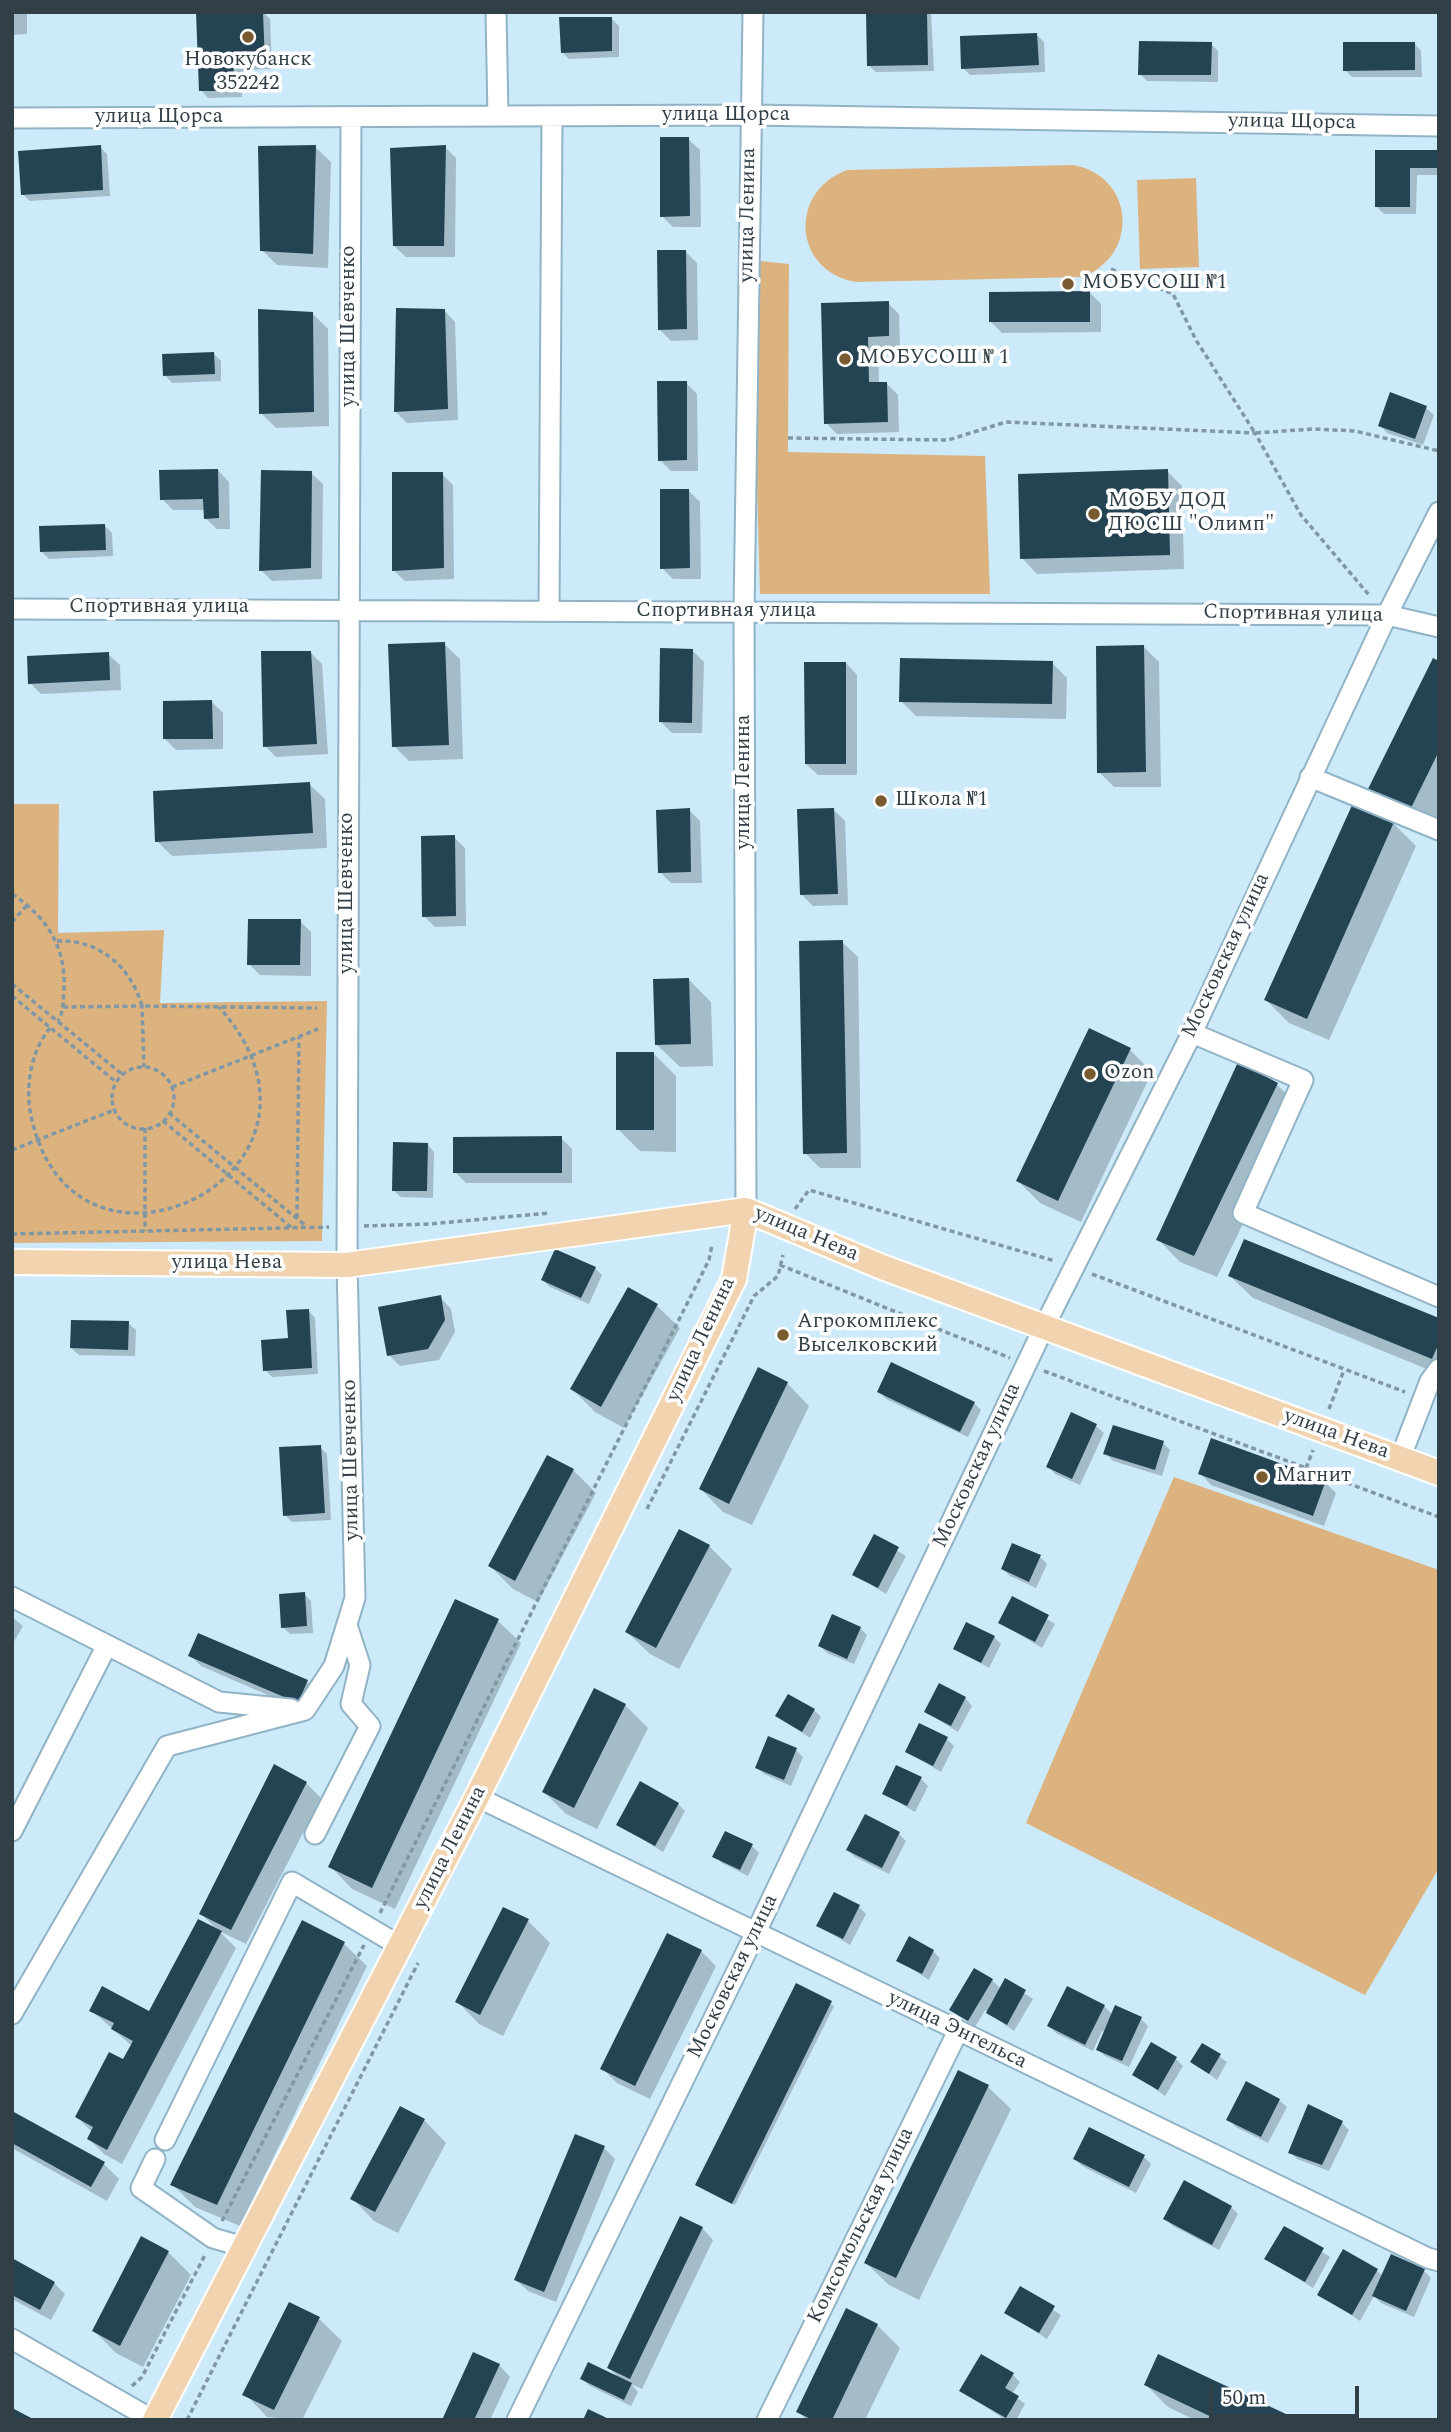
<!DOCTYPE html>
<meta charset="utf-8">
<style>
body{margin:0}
#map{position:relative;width:1451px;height:2432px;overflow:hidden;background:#cdeafa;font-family:Spectral,serif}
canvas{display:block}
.frame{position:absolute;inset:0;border:14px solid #313f47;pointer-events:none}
.scale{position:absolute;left:1209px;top:2386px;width:150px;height:32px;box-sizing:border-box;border:4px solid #313f47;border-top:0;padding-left:9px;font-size:21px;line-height:24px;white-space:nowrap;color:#313f47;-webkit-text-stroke:5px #fff;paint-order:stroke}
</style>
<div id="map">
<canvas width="1451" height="2432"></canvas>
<div class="frame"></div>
<div class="scale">50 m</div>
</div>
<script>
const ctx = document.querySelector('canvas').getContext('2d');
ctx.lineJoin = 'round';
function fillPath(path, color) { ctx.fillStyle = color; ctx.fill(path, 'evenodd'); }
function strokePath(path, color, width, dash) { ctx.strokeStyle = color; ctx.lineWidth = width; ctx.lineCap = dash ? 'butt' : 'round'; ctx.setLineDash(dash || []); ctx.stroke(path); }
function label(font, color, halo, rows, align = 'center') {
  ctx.font = font + ' Spectral,serif'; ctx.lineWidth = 7; ctx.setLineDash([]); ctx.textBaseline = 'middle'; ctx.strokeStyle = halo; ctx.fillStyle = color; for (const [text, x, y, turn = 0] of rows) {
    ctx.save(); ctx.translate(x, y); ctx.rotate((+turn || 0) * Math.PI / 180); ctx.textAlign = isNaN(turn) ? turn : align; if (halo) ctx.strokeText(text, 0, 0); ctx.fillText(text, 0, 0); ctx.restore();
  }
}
const green = new Path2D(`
 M1073,165C1135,176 1140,256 1082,277L856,282C793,271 788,192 847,170Z
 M1196,178L1199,267L1140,269L1137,180Z
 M760,261L789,264L788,452L985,456L990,594H760L756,452Z
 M12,804H59L58,933L164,930L160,1003L327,1001L322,1241L12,1243Z
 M1174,1477L1439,1570V1868L1365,1995L1026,1823Z`);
const shadow = new Path2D(`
 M12,12H27V34L12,35Z
 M263,12L270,19L272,69L247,70V78H240L242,97L208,98L201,90Z
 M868,12H931L934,71L876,72L868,65Z
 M612,19L619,26V57L569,59L562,52Z
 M1037,35L1044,42L1045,72L970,75L963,68Z
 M1414,43L1421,51L1422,77H1352L1345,70Z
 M1211,44L1218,51V82L1147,81L1140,74Z
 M688,139L700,150L701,227H673L662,216Z
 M100,147L107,154L110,196L30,201L22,194Z
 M315,147L331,162L328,268L277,265L262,250Z
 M445,147L456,158L455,257H406L394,246Z
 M1377,151H1439V175H1417L1416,214H1384L1376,206Z
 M686,252L697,263L698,340L671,341L659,329Z
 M1089,292L1101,304V332L1002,333L991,322Z
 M888,303L899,314L900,347H878L879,384H887L898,395L899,432L837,434L826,423L823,305Z
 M444,310L455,322L458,420L407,423L395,411Z
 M313,314L328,329L329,426L276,428L261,413Z
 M214,354L221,361V381L172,383L165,375Z
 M686,383L697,394L698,471H671L660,460Z
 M1391,395L1426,408L1434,415L1423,445L1387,433L1380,425Z
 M218,470L229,482L230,529H217L205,518V510H173L162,499Z
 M1167,471L1182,486L1184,569L1037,574L1022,558Z
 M311,473L323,484L322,579L272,581L261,570Z
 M442,474L453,485L454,579L405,581L393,570Z
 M689,491L700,502L701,579H673L662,568Z
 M105,526L112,533L113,556L49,559L41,551Z
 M444,644L460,659L463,759L409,761L394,746Z
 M1144,647L1159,662L1161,787H1114L1099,772Z
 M693,651L704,662L702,733H672L660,721Z
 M311,653L322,664L328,754L276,757L265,746Z
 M108,654L120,665L121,690L41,694L30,683Z
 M846,663L857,675V775H818L806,764Z
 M1052,663L1067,678L1066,719L916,716L901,701Z
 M1439,663V819L1433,831L1393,812L1370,789Z
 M212,702L223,713V749L176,750L165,739Z
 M309,784L325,799L327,848L172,856L157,841Z
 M1354,806L1393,823L1416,846L1329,1040L1289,1023L1266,1000Z
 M689,810L700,821L702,883H671L660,872Z
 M834,810L845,821L848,905L813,906L802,895Z
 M454,837L465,848L466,926L435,927L424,916Z
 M300,921L311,932V976L260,975L249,964Z
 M842,942L858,957L861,1168H820L805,1153Z
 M688,979L711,1002L713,1066L680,1067L657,1045Z
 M1130,1050L1152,1072L1081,1222L1040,1203L1018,1181Z
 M654,1054L676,1076V1152L640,1151L618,1129Z
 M1238,1064L1277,1085L1300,1107L1217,1277L1180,1262L1158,1239Z
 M561,1138L572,1149V1183H466L455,1172Z
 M427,1144L434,1152L433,1198L401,1197L393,1190Z
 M595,1268L602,1275L589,1304L550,1287L543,1280Z
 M1230,1276L1439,1319V1374L1253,1298Z
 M628,1290L657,1306L680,1328L624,1428L595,1412L572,1389Z
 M440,1297L451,1309L455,1332L439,1360L400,1366L389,1355Z
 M308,1310L315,1318L318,1374L272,1377L265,1370Z
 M128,1323L136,1330L135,1356L79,1355L71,1348Z
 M787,1383L809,1406L752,1525L723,1512L701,1489Z
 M879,1391L974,1403L981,1410L968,1437L886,1399Z
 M1072,1415L1096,1426L1104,1433L1080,1485L1055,1474L1048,1466Z
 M1163,1443L1170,1450L1162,1476L1113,1461L1105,1453Z
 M320,1447L327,1454L331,1520L292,1522L285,1515Z
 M573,1470L596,1493L538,1602L513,1589L490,1566Z
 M1200,1473L1325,1482L1336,1493L1324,1526L1211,1485Z
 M874,1537L906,1556L886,1594L855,1575Z
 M709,1546L732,1569L679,1669L650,1654L627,1632Z
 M1040,1557L1047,1564L1036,1588L1010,1576L1003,1569Z
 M304,1594L311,1601L313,1633L290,1634L283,1627Z
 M1013,1598L1055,1624L1042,1648L1000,1623Z
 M456,1601L498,1621L521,1643L395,1909L352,1889L330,1866Z
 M12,1617L23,1626L12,1645Z
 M860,1628L867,1635L854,1664L827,1653L820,1646Z
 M994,1637L1001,1644L989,1668L955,1648Z
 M190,1655L307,1682L318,1693L309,1713L201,1666Z
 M595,1690L625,1705L648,1728L597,1829L566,1814L544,1792Z
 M965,1698L972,1706L958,1732L926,1712Z
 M814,1710L821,1717L810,1738L777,1716Z
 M947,1739L954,1746L941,1772L907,1752Z
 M796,1750L803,1757L791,1786L764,1774L757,1767Z
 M921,1779L928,1786L915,1812L884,1794Z
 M306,1783L321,1798L246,1944L219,1931L236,1948L122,2164L104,2154L89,2139L92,2132L77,2117L124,2062L132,2046L91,2010L150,2013L218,1930L201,1914Z
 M678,1804L685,1811L663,1852L618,1824Z
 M865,1816L899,1834L906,1841L889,1874L855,1857L848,1850Z
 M752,1846L759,1853L748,1876L722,1863L715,1856Z
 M859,1907L866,1914L850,1945L818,1926Z
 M528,1921L550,1943L503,2036L479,2024L457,2001Z
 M344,1944L367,1966L240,2226L195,2207L173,2185Z
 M701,1951L716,1966L650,2099L617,2083L602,2068Z
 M933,1951L940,1958L929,1980L898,1960Z
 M992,1980L1001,1989L1006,1981L1033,1999L1014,2031L985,2010L975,2027L951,2010Z
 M796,1986L834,2006L735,2205L697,2185Z
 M1104,2006L1113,2015L1141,2019L1148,2026L1129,2067L1105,2056L1098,2049L1105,2032L1102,2031L1093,2051L1056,2033L1049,2026Z
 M1203,2045L1227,2062L1217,2080L1193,2062Z
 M1176,2059L1183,2066L1165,2096L1134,2074Z
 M988,2087L1011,2109L919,2300L889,2285L866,2263Z
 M1279,2100L1287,2107L1268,2143L1236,2127L1229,2120Z
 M12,2113L104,2164L119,2179L107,2201L12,2148Z
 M424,2120L446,2143L398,2233L374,2221L352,2198Z
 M1342,2123L1349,2130L1329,2171L1297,2159L1290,2152Z
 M604,2148L615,2159L556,2302L528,2291L516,2280Z
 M1144,2157L1151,2164L1136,2193L1082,2166L1075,2159Z
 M1231,2207L1238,2214L1219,2250L1173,2226L1166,2219Z
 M702,2228L713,2240L642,2389L631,2384L638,2392L631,2406L590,2386L582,2379H620L609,2368Z
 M1284,2228L1330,2257L1313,2288L1267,2259Z
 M168,2252L191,2275L143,2367L116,2353L94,2331Z
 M12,2260L54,2283L65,2294L51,2320L12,2299Z
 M1377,2271L1383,2276L1424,2271L1431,2278L1414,2317L1381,2303L1374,2296L1360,2321L1319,2294Z
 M1020,2288L1061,2315L1047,2339L1006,2312Z
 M319,2319L342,2341L302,2420L267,2417L245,2394Z
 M877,2325L900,2348L865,2420H807L798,2411Z
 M499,2365L510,2377L490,2420H444Z
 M1012,2374L1020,2382L1012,2394L1025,2404L1016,2420H1006L961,2391Z
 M1146,2385L1287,2416L1291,2420H1195L1168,2407Z`);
const building = new Path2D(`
 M196,12H263L265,63L233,64L236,91H199Z
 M866,12H927L928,65L867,66Z
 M559,17H612V51L561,53Z
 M1037,33L1039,65L961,69L960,36Z
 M1139,41L1212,42L1211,75H1138Z
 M1343,42H1415V70L1343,71Z
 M660,137H689L690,216L660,217Z
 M101,145L103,190L21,195L18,151Z
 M316,145L313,254L260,251L258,146Z
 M446,145L444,246H393L390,148Z
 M1375,150H1439V168H1410V207H1375Z
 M657,250H686L687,329L658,330Z
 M1090,291V322H989V292Z
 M889,301V336L868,337L869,382H887L888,422L824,424L821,303Z
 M396,308L445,309L448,409L394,412Z
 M258,309L313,312L314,412L259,414Z
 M214,352L215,374L163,376L162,354Z
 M657,381H687V460L658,461Z
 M1390,392L1427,406L1415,439L1378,426Z
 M218,469L219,518L204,519L203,499L160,500L159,470Z
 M1168,469L1170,555L1020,559L1018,474Z
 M261,470L312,471L311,568L259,571Z
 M392,472H443L444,568L392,571Z
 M660,489H689L690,568L660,569Z
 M105,524L106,550L40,552L39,526Z
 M445,642L449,745L392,747L388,644Z
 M1144,645L1146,772L1097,773L1096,646Z
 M660,648L693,649L692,723L659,722Z
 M261,651H311L317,744L263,747Z
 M109,652L110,680L28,684L27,656Z
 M900,658L1053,661L1052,704L899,702Z
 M1433,658L1439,661V751L1410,810L1368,789Z
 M804,662H846V764H805Z
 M212,700L213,739H163V701Z
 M310,782L313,833L155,842L153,791Z
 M1353,803L1394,822L1307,1019L1264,1000Z
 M690,808L691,872L658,873L656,810Z
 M834,808L838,894L800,895L797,809Z
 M455,835L456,916L422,917L421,836Z
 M248,919H301L300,965H247Z
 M843,940L847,1153L803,1154L799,941Z
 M689,978L691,1044L655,1045L653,979Z
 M1089,1028L1131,1048L1058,1201L1016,1181Z
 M616,1052H654V1130H616Z
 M1238,1062L1278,1083L1194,1256L1156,1240Z
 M562,1136V1173H453V1137Z
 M393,1142L428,1143L427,1191H392Z
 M1244,1239L1439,1318V1343L1432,1359L1228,1276Z
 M555,1249L596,1267L581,1298L541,1280Z
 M628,1287L658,1304L601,1407L570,1389Z
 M441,1295L445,1320L428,1349L387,1356L378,1307Z
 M309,1309L312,1368L263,1371L261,1340L288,1338L286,1310Z
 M71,1320L129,1321L128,1350L70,1348Z
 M891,1362L975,1402L960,1432L877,1392Z
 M758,1367L788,1382L729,1504L699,1489Z
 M1071,1412L1097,1424L1072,1479L1046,1467Z
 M1113,1425L1164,1441L1155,1470L1103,1454Z
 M1211,1438L1326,1480L1313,1516L1198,1474Z
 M321,1445L325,1513L283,1516L279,1447Z
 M547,1455L574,1469L515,1581L488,1566Z
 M679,1529L710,1545L656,1648L625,1632Z
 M874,1534L899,1547L878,1588L852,1575Z
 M1012,1543L1041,1555L1029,1582L1001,1569Z
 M305,1592L307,1626L281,1628L279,1594Z
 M1012,1596L1049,1615L1035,1642L998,1623Z
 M455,1599L499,1619L372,1888L328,1867Z
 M832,1614L861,1627L847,1659L818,1646Z
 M966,1622L995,1636L981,1663L953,1649Z
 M198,1633L308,1680L298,1703L188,1656Z
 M939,1683L966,1697L951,1726L924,1712Z
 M594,1688L626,1704L574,1808L542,1792Z
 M788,1694L815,1709L802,1732L775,1716Z
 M919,1723L948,1737L933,1766L905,1752Z
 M768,1736L797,1748L784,1780L755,1768Z
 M274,1764L307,1782L231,1930L199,1914Z
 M896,1765L922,1777L907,1806L882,1794Z
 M640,1781L679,1803L655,1846L616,1825Z
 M865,1814L900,1832L882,1868L846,1850Z
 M725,1831L753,1844L740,1870L712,1857Z
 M834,1892L860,1905L843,1939L816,1926Z
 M503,1907L529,1919L480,2015L455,2002Z
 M198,1919L222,1931L107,2150L87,2139L93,2127L75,2117L109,2052L123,2059L133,2041L111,2029L114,2023L89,2011L102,1986L149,2011Z
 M302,1920L345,1942L217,2205L170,2185Z
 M667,1933L702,1950L635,2086L600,2069Z
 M909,1936L934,1950L922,1974L896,1961Z
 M974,1968L993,1979L968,2021L949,2010Z
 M1005,1978L1026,1990L1007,2025L986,2013Z
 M796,1983L832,2001L732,2204L695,2185Z
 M1067,1986L1105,2005L1085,2045L1047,2026Z
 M1115,2005L1142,2017L1122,2061L1096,2050Z
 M1151,2042L1177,2057L1158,2090L1132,2075Z
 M1202,2043L1221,2054L1209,2074L1190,2062Z
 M958,2070L989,2085L896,2278L864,2263Z
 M1246,2081L1280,2099L1261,2137L1226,2120Z
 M1308,2104L1343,2121L1322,2165L1288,2153Z
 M400,2106L425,2119L375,2212L350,2199Z
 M12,2111L105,2162L91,2187L12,2143Z
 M1089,2127L1145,2155L1129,2187L1073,2159Z
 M575,2134L605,2146L544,2292L514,2280Z
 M1184,2180L1232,2206L1212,2245L1163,2219Z
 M680,2216L703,2227L630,2379L607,2368Z
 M1284,2226L1324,2248L1305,2282L1264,2259Z
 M141,2236L169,2251L120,2346L92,2331Z
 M1343,2249L1378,2269L1352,2315L1317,2295Z
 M1391,2254L1425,2269L1406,2311L1372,2296Z
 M12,2258L55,2282L40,2310L12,2295Z
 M1020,2286L1055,2306L1039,2333L1004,2313Z
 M289,2302L320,2317L274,2410L242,2395Z
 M846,2308L878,2324L832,2420H813L796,2412Z
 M473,2352L500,2364L474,2420H442Z
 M981,2354L1014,2373L1005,2388L1019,2396L1006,2418L959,2391Z
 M1158,2354L1288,2415L1286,2420H1218L1144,2385Z
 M588,2362L632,2383L624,2400L580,2379Z
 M14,2409L35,2420H12Z
 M588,2409L611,2420H583Z`);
const path = new Path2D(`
 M1111,269L1173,294L1196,340L1255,433L1313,429L1355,431L1439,451
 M788,438L948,440L1006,422L1255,433L1301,515L1369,595
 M12,894C47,917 66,947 64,989C63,1001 64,1011 58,1021
 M12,922L28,904
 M57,941C99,939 131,967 142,1006L317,1008
 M12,984L122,1074
 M12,996L116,1082
 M63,1007L142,1006L144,1067
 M50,1028C29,1054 24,1092 33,1124C80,1311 365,1170 219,1007
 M112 1098a31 31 0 1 1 62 0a31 31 0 1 1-62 0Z
 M172,1087L318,1029
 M169,1113L306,1226
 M163,1121L291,1227
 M145,1128V1231
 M12,1150L114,1110
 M795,1209L809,1190L1055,1261
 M297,1218L299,1037
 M364,1226L430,1224L549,1213
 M12,1234L329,1227
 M780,1265L1010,1358
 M1092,1274L1405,1392
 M1044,1371L1439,1517
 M1329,1409L1344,1370
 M1306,1468L1313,1450
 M647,1509L754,1296L778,1276L783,1255
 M380,1913L709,1260L712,1245
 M222,2221L364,1945
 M132,2386L142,2377L206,2253
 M187,2420L418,1963`);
const minor = new Path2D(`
 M496,12L498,116
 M12,118L750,115L1439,126
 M12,609L1387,615L1439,627
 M549,610L552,116
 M1310,777L1439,830
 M1192,1033L1303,1080L1243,1213L1439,1297
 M746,1210L744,612L753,12
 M1400,1459L1430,1381L1439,1369
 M12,1597L107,1645L12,1831
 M107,1645L219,1702L291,1709
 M477,1797L1428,2258L1439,2261
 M315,1834L370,1726L351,1704L360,1665L347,1625
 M12,2014L167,1746L305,1710L334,1666L355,1598L347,1265L351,117
 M165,2140L292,1882L400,1946
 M155,2159L141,2188L213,2238L244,2247
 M12,2339L153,2420
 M517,2420L756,1932L1045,1325L1192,1033L1387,615L1439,512
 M767,2420L958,2031`);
const major = new Path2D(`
 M12,1262L347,1265L746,1210L882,1267L1439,1473
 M155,2420L477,1797L734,1279L746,1210`);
const markers = [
 [248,37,7,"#7a5b30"],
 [1068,284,7,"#7a5b30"],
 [845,359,7,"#7a5b30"],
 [1094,514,7,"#7a5b30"],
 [881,801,7,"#7a5b30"],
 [1090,1074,7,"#7a5b30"],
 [783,1335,7,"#7a5b30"],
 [1262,1477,7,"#7a5b30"]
];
const poiNames = [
 ["Новокубанск",248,61,"center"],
 ["352242",248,85,"center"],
 ["МОБУСОШ №1",1082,284],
 ["МОБУСОШ № 1",859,359],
 ["МОБУ ДОД",1108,502],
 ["ДЮСШ \"Олимп\"",1108,526],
 ["Школа №1",895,801],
 ["Ozon",1104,1074],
 ["Агрокомплекс",797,1323],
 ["Выселковский",797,1347],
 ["Магнит",1276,1477]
];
const streetNames = [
 ["улица Щорса",726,116],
 ["улица Щорса",159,118],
 ["улица Щорса",1292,123,1],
 ["улица Ленина",749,215,-89],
 ["улица Шевченко",350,326,-90],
 ["Спортивная улица",159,608],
 ["Спортивная улица",726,612],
 ["Спортивная улица",1293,615,1],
 ["улица Ленина",745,782,-90],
 ["улица Шевченко",348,893,-90],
 ["Московская улица",1227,956,-65],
 ["улица Нева",806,1235,23],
 ["улица Нева",227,1264],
 ["улица Ленина",702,1340,-65],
 ["улица Нева",1336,1435,20],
 ["улица Шевченко",352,1460,-91],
 ["Московская улица",978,1466,-65],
 ["улица Ленина",451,1848,-63],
 ["Московская улица",734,1977,-64],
 ["улица Энгельса",957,2031,26],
 ["Комсомольская улица",862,2226,-64]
];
fillPath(green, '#dcb37e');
fillPath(shadow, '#0003');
fillPath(building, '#244353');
strokePath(minor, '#91b3c6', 23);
strokePath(major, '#fff', 28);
strokePath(path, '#8197a3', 3.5, [5, 3.5]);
strokePath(minor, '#fff', 19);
strokePath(major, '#f1d4af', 24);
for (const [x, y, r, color] of markers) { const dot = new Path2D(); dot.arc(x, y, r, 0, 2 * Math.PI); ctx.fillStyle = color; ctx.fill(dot); strokePath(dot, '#fff', 2.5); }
label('21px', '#313f47', '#fff', poiNames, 'left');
label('21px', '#313f47', '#fff', streetNames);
</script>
